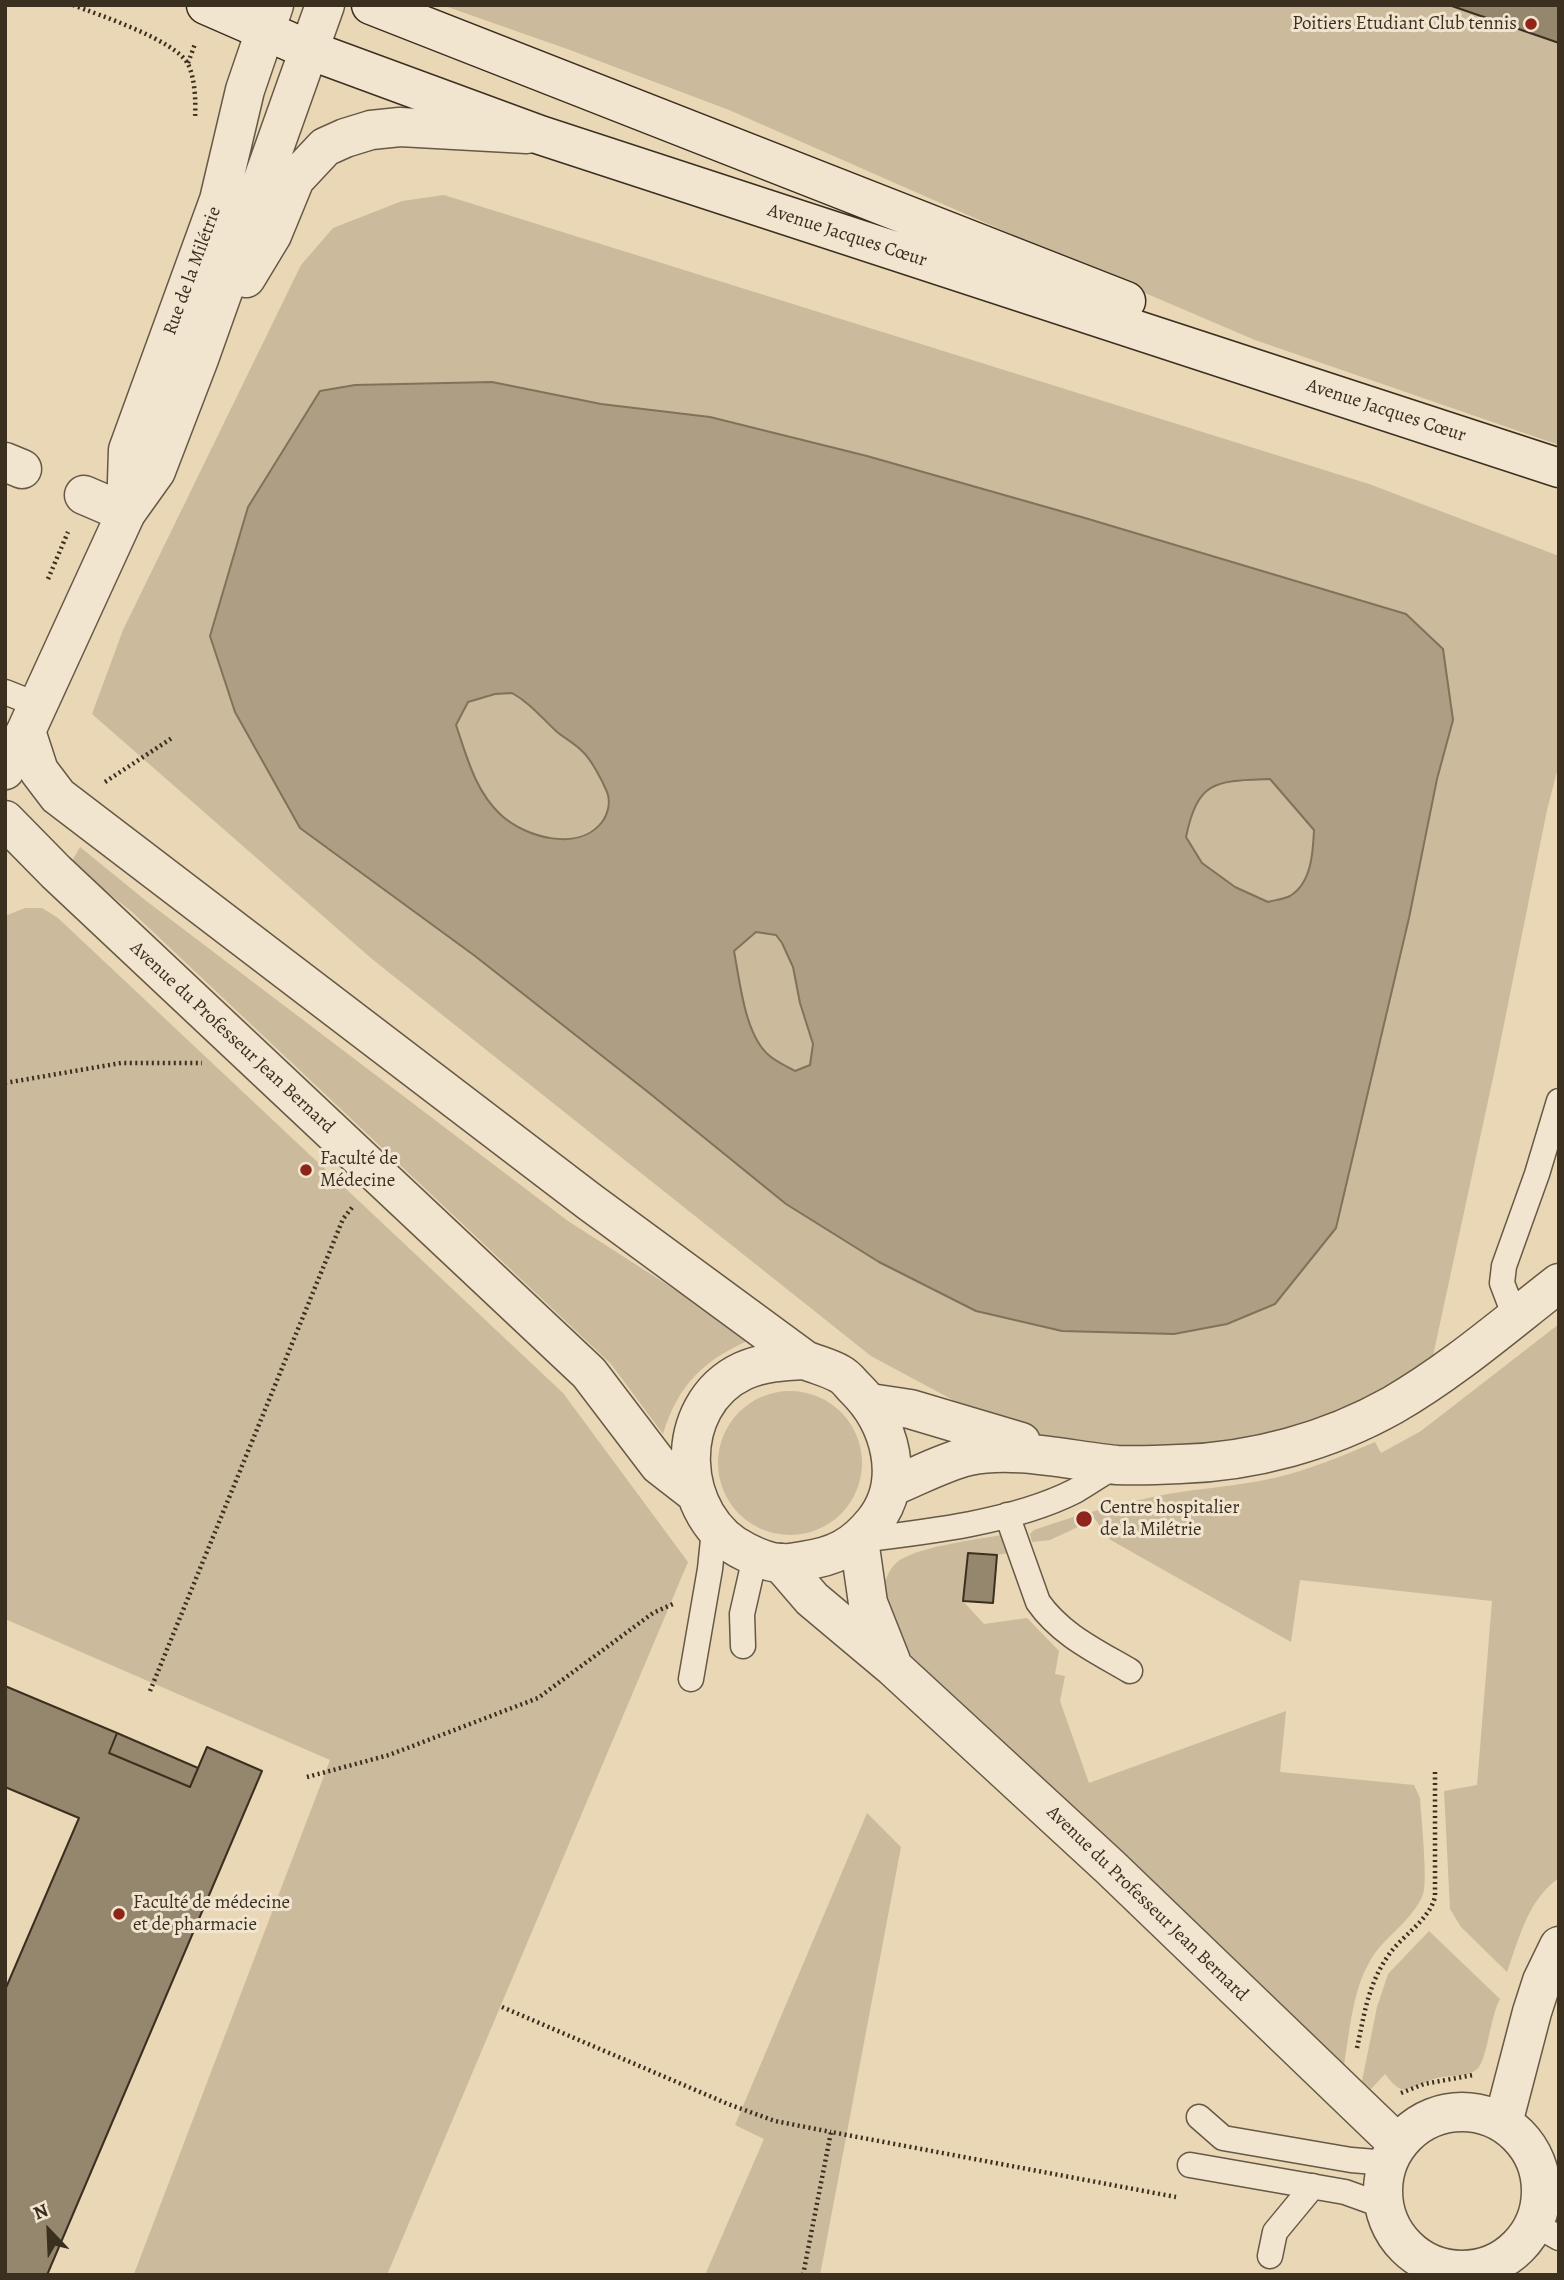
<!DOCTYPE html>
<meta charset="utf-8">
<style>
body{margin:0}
#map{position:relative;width:1564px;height:2280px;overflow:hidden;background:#e9d7b6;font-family:Alegreya,serif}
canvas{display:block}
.frame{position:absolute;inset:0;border:7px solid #3b2f20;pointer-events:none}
.north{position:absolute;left:14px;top:2196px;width:70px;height:70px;-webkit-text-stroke:5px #f1e5d0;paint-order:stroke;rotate:337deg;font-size:19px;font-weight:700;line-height:28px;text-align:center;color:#3b2f20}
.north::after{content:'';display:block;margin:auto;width:24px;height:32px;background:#3b2f20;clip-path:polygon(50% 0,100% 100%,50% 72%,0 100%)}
</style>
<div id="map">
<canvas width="1564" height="2280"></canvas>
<div class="frame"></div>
<div class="north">N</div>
</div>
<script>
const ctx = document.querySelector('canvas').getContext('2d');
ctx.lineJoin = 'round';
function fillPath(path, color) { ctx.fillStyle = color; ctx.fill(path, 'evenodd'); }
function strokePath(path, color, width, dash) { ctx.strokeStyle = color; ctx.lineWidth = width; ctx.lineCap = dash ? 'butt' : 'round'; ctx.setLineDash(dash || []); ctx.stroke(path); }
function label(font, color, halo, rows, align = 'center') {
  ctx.font = font + ' Alegreya,serif'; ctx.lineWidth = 6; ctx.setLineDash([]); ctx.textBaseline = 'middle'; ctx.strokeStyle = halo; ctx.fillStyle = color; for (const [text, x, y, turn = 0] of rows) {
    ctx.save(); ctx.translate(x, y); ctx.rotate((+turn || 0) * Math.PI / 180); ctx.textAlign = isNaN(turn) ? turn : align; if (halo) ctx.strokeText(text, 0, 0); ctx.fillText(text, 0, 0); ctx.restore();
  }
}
const green = new Path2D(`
 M442,5H1449L1559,43V445L1255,340L1145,293L729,110L570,50Z
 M444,195L1369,484L1559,556V764L1547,810L1496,1064L1431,1365L1400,1385L1294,1431L1168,1452L1067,1442L992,1421L871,1356L372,959L92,714L123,630L301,265L333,228L402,201Z
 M80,847L145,900L568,1221L752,1339C705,1359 678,1384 663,1434L611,1364L132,912L71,863Z
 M25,908H42L58,918L563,1393L688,1562L387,2275L134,2274L330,1760L5,1619V916Z
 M1559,1324V1878C1528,1899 1519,1939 1507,1972L1461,1927L1450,1909L1444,1791L1477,1785L1492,1601L1300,1580L1291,1642L1109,1539L1095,1519L1050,1540L1032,1542L1030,1534L1034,1530C1079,1514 1121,1503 1168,1494C1203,1488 1239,1486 1274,1478C1309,1470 1342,1456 1375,1442L1381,1453L1421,1431Z
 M718 1463a72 72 0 1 1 144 0a72 72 0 1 1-144 0Z
 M1001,1535L1008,1553L997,1555L968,1553L963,1601L984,1624L1027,1618L1059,1651L1055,1674L1065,1676L1060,1701L1089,1783L1286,1711L1280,1772L1414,1785L1420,1798C1421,1816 1428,1882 1423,1894C1413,1921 1384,1936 1370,1961C1352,1992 1350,2031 1344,2065L905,1651L895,1638L884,1588C885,1579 889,1570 896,1563C914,1547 975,1540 1001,1535Z
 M867,1813L901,1847L820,2275H705L764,2139L735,2125Z
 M1429,1931L1500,1999C1490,2018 1488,2054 1479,2067C1470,2078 1450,2075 1437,2078C1429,2080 1407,2092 1401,2089C1395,2087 1389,2079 1385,2074L1371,2089L1362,2081L1377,2007L1388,1974Z`);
const water = new Path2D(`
 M492,382L601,404L710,417L867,456L1085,518L1406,614L1443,649L1453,720L1437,779L1409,918L1336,1228L1275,1304L1227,1324L1174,1334L1062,1331L976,1311L879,1262L786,1204L648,1092L475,956L300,828L235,712L210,636L248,507L320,391L355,385ZM512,693C530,703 541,717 556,731C564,738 574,743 582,751C591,759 602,780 607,792C611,802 608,814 602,822C579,852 526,838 501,815C475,791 467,757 456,725L468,702L495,694ZM1270,779L1314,830C1313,851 1312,883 1290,896C1284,899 1275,900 1268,902L1235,887L1202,863L1186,837C1198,779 1217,781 1270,779ZM756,932L776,935L782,943L793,967L800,1003L813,1044L810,1065L795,1071C788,1067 779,1063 771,1057C745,1038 740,982 734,951Z`);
const building = new Path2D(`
 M1449,5H1559V43Z
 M968,1553L997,1555L993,1603L963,1601Z
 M5,1686L117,1733L109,1753L190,1787L207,1747L262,1771L47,2275H5V1990L79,1818L5,1787Z
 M117,1733L198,1768L190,1787L109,1753Z`);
const path = new Path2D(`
 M73,5C99,15 175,40 188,64C195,78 196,102 195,118
 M188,63L195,44
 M48,579L68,532
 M105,782L172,738
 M5,1083L121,1063H202
 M150,1691L343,1219L354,1205
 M307,1777L389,1755L538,1698L653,1613L673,1604
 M502,2007L728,2104L775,2121L831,2132
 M1357,2048C1364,2016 1368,1984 1388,1956C1402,1935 1428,1922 1435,1897V1769
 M1401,2093L1424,2084L1473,2075
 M803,2275L831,2132L1176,2197`);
const service = new Path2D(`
 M5,692L38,705
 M1515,1317L1502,1283L1504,1266L1537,1174L1559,1101
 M1007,1515L1038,1602C1061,1635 1096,1651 1130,1671
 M859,1540C927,1532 1014,1522 1075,1491C1089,1483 1103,1473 1117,1465
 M743,1646L742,1614L755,1557
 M691,1679L710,1569L714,1530
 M1199,2117L1223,2138L1351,2160L1388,2163
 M1190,2165L1345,2192L1384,2206
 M1536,2225L1559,2238
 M1270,2256L1275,2232L1313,2186`);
const minor = new Path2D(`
 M5,462L22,469
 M84,495L126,513
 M870,1403L910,1409L1021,1442
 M891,1487C916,1477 943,1462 969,1456C1013,1446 1073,1461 1117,1465C1138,1466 1160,1465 1180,1464C1253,1462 1329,1441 1393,1405C1452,1371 1505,1325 1559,1283
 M859,1540L868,1603L891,1661
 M781,1563L812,1599L893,1667L1110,1867L1398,2144
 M1383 2191a79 79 0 1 1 158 0a79 79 0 1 1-158 0Z
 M1503,2123L1532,2012L1542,1981L1559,1946`);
const tertiary = new Path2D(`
 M246,278L272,235L295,179L325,147L345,138L371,130L400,127L527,134
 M126,513L128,450L219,200L245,90L274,5
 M26,731L39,771L58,796L590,1202L805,1360C817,1365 830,1368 840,1374C846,1377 851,1384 855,1388C890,1422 907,1481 874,1522C854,1547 834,1557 802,1561C795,1562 788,1564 781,1563C769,1563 756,1557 746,1552C676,1519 670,1405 743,1371C763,1362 784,1361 805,1360
 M5,770L26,731L126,513L156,471L199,359L325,5
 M5,820L56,872L589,1373L659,1465L695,1493`);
const secondary = new Path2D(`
 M206,5L309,50L540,135L1559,468
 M371,5L1126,301`);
const markers = [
 [1531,24,7,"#8f2418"],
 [306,1170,7,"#8f2418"],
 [1084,1519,9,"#8f2418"],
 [119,1914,7,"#8f2418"]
];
const poiNames = [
 ["Poitiers Etudiant Club tennis",1517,24,"right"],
 ["Faculté de",320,1159],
 ["Médecine",320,1181],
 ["Centre hospitalier",1100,1508],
 ["de la Milétrie",1100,1530],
 ["Faculté de médecine",133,1903],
 ["et de pharmacie",133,1925]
];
const streetNames = [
 ["Avenue Jacques Cœur",847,236,18],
 ["Rue de la Milétrie",193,271,-70],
 ["Avenue Jacques Cœur",1386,411,18],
 ["Avenue du Professeur Jean Bernard",232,1038,43],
 ["Avenue du Professeur Jean Bernard",1147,1904,44]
];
fillPath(green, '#cbba9c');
fillPath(water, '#ae9e83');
strokePath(water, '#80725b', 2);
fillPath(building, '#95866e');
strokePath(building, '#3b2f20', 2);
strokePath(service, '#665946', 27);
strokePath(minor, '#665946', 41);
strokePath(tertiary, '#665946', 41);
strokePath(secondary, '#3b2f20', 41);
strokePath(path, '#3b2f20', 4.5, [2, 3.5]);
strokePath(service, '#f1e5d0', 24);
strokePath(minor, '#f1e5d0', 38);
strokePath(tertiary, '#f1e5d0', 38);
strokePath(secondary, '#f1e5d0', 38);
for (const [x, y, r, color] of markers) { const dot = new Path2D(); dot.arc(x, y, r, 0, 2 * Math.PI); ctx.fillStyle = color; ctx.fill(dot); strokePath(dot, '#f1e5d0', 2.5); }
label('19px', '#3b2f20', '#f1e5d0', poiNames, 'left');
label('19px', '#3b2f20', '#f1e5d0', streetNames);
</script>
